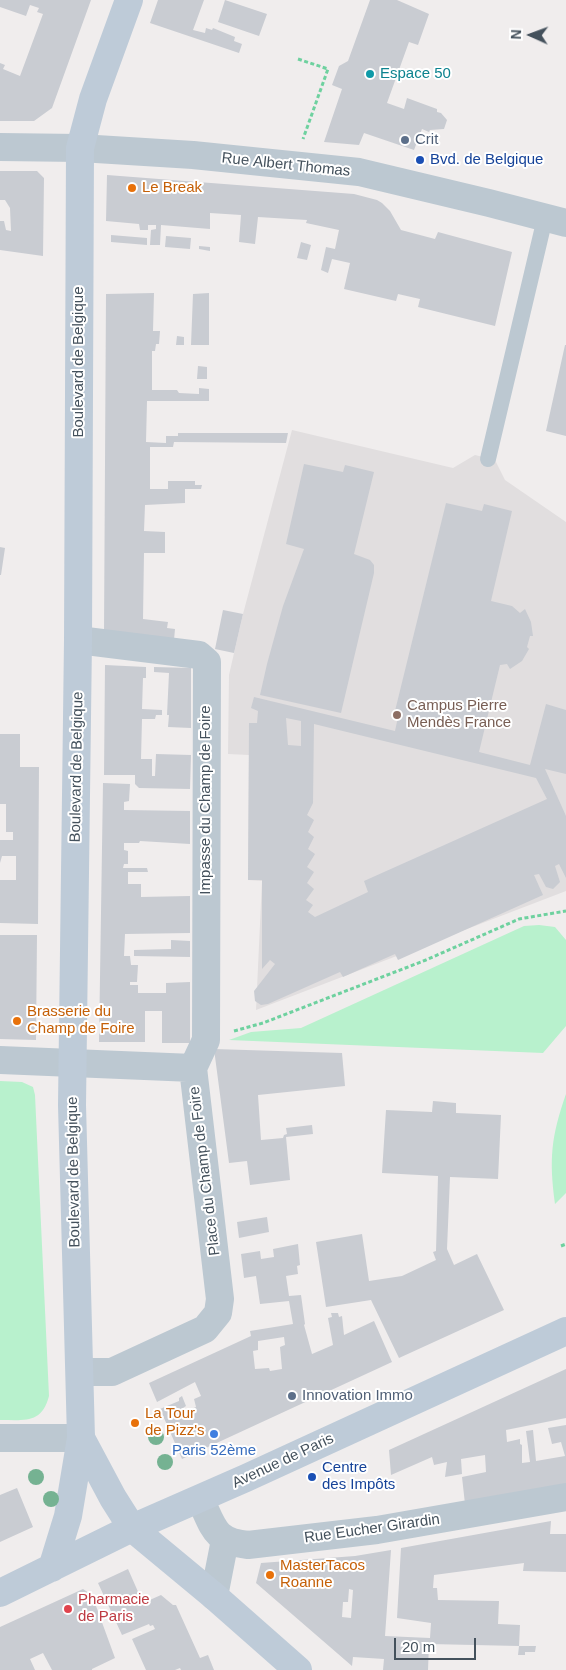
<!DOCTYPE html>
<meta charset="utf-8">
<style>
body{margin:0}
#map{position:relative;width:566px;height:1670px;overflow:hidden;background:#f0eded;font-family:Helvetica,sans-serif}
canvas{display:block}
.north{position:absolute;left:506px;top:10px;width:50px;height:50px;-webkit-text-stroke:4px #fff;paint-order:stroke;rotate:272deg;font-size:14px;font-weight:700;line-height:20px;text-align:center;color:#44515c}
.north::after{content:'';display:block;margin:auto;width:18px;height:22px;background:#44515c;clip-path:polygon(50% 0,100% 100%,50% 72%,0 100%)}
.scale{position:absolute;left:394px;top:1638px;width:82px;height:22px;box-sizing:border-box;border:2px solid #44515c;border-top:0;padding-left:6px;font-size:15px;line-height:18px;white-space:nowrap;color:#44515c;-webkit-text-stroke:4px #fff;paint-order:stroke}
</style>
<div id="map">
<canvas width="566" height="1670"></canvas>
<div class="north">N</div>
<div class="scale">20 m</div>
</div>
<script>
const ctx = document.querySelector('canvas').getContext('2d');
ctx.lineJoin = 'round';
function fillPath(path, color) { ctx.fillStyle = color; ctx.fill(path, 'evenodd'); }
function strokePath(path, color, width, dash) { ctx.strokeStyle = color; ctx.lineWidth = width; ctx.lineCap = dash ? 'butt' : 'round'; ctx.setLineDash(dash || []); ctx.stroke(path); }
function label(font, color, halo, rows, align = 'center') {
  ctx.font = font + ' Helvetica,sans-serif'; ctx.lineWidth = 4; ctx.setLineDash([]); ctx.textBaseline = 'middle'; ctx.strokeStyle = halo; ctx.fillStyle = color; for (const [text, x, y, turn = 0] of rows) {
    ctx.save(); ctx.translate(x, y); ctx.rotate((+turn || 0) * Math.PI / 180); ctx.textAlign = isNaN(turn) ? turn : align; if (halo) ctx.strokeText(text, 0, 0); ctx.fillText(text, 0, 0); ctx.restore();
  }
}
const education = new Path2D(`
 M292,430L453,468L475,455L495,460L505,480L566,522V891L256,1010L262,881L248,880L249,755L228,754L229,675L243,614Z`);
const green = new Path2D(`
 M539,925L555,927L566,940V1026L543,1053L229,1040L251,1032L301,1028L524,926Z
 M0,1081L22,1082L33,1087L35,1095L49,1396C42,1424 24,1420 0,1420Z
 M566,1094V1193L555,1204C549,1159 551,1137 566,1094Z`);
const building = new Path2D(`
 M0,0H91L52,108L34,121H0V63L5,65L3,69L20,76L43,14L37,12L39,8L30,5L26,16L0,7Z
 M158,0H204L193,30L205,33L206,28L212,30L213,28L235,37L234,41L242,44L239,53L150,23Z
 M225,0L267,14L259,36L218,22Z
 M370,0H397L429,14L418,45L409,42L387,103L404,109L407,98L437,109V112L441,113L447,120L444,129L430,130L429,132L422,129L414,150L364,133L359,145L324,142L342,89L332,85L339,66L348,61Z
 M0,171H37L44,178L43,256L0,250V221H4L6,230L11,231L10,208L5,200H0Z
 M107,175L354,194L377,200L382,203L390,211L401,230L435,239L438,232L512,252L495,326L418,307L420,299L398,294L396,301L344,289L350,263L332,259L328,273L321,270L326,247L335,249L339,230L306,223L307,220L258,217L255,244L239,242L241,215L210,213V229L161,225L160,245H150L151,230L156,229V225H148V230H140L139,224L106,221Z
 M111,235L147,238V245L111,242Z
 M166,236L191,238L190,249L165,247Z
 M301,242L311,245L307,260L297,258Z
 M199,246L210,247V251L199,249Z
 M154,293L153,331H160L159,344H156L155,351H152V390H177L179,393L199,394V388L209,389V401H147L146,442L166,443V436H178V433H288L286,443L174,442L173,447H150V489H168V481H195V485H202L201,489H185V503L145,505L144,531L165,532V553H144L143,619L168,622L167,628L175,629L174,640L104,631L106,294Z
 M209,293V345H191L193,294Z
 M177,336L184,337V345H176Z
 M565,345H566V436L546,431Z
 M198,366L207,367V379H197Z
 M304,464L343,472L345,465L374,472L354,554L370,560L374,565V573L341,713L260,695L267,664L283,606L304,549L286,544Z
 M446,503L482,511L484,504L512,511L491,601L512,606L520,613L525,609L531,622L533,636H530L527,647L529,649L522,661L510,669L507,664L500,665L479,752L530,765L546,704L566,710V774L545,769L566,816V878L559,864L555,866L560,882L553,889L546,887L539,874L534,875L543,895L398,960L395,954L343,977L340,972L268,1004L261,1005L255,1001L254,991L275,964L270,960L262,969V880H248L249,723H257L258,711L251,708L254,697L395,731L398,717L394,715ZM286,718L301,721V746L288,745ZM314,724L536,778L547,799L364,881L368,892L315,917L308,912L313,905L306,900L314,889L307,883L314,872L307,867L315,854L308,849L314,837L308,832L314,820L307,815L313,803Z
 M0,547L5,548L1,575H0Z
 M223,610L243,614L234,653L215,649Z
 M105,665L146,667V678H143L142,709L162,710V715H156L155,719H142L141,759H152V776H155L156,754L191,755L190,789L139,788L135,784V775H104Z
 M154,667L191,668V728L168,727L169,715H167L169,673L154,672Z
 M0,734H20V767H39L38,924L0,923V880H16V856H2L0,863V840H13V832H6V804H0Z
 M103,783L130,784L129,801L124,802V810L190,811V844L140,841L139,843H124V850L128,851V864H124L123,868H147L148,872H128V884H141V897L190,896V933L125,934L124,956H130L131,965H138L137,982H130V985H138V993H166V983L190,982V1043H162V1011H145V1042H99Z
 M0,935H37L36,1040L0,1039Z
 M171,940L190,941V957L134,956V950L171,949Z
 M214,1049L342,1053L345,1086L258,1095L261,1140L283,1138L284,1135L287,1134L286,1128L312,1125L313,1134L286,1137L290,1180L250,1185L247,1161L229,1163Z
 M433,1101L456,1103V1113L501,1115L498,1179L450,1177L447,1249L454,1265L477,1254L504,1310L399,1358L371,1300L326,1307L316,1242L362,1234L369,1281L402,1276L436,1260L433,1252L436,1251L438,1176L382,1173L386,1110L432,1112Z
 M267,1217L269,1232L239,1238L237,1222Z
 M298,1244L300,1265L297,1266L298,1274L286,1276L289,1296L301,1295L305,1324L304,1325L312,1354L333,1345L328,1318L332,1317L331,1313H338L339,1317L342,1316L344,1335L374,1321L392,1362L182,1459L160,1409L179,1401V1398L182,1396L186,1406L183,1408L185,1412L196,1407L194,1399L201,1396L195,1382L157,1402L149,1383L251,1336L250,1331L293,1324L289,1301L260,1304L256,1276L244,1278L241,1254L260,1251L261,1259L274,1257L273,1249ZM284,1337L285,1345L280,1347L282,1369L270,1371L269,1368L255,1369L253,1351L258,1350V1341Z
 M566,1369V1418L506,1430L507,1442L520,1439V1444L522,1445V1463L530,1462L526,1431L533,1430L536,1461L565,1456L561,1442L552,1444L548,1428L566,1425V1485L465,1504L462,1477L486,1472L485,1455L461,1459L462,1474L445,1477L447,1462L434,1465L432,1457L391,1475L389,1450Z
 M17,1488L33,1527L0,1542V1495Z
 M551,1521L550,1534H566V1572L523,1571L524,1563L434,1575L433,1588H437L438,1600L499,1601L498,1624L520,1625L519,1646L429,1644L428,1670H383L384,1659L353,1657L352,1666L256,1583L261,1563L355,1556L391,1550L385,1636L430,1638L431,1623L397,1618L401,1548ZM349,1589L353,1590L351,1618L342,1617L343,1602H348Z
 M128,1569L143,1603L161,1595L173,1605H176L200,1658L208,1655L214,1670H181L180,1668L175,1670H146L132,1639L155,1629L153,1625L150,1626L149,1624L122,1635L98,1583Z
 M83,1589L92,1595L115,1658L92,1669V1670H52L43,1653L30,1659L35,1670H0V1627Z
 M519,1646H536L535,1652H525V1655H518Z`);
const path = new Path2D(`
 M298,59L328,69L303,139
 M234,1031L263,1023L426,960L519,919L566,911
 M561,1246L566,1244`);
const service = new Path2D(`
 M488,459L545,218`);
const minor = new Path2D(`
 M0,147L80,148L193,155L359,172L489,203L566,223
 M78,640L199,655L207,662L206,1040L193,1068
 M0,1060L193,1068L220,1299L218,1313L205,1329L112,1372H80
 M0,1438H81
 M200,1499C214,1527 213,1541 248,1545L377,1530L566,1497
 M214,1596L225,1540`);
const secondary = new Path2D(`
 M129,0L93,99L80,148L78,640L72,1105L81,1438L113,1498L132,1528L214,1596L298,1670
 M52,1568L68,1516L81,1438
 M0,1593L132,1528L246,1478L566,1331`);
const trees = [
 [156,1437],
 [165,1462],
 [36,1477],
 [51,1499]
];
const markers = [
 [370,74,5,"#0f9aa8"],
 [405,140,5,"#5c6f8a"],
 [420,160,5,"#1a4fb4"],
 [132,188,5,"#e8710a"],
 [397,715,5,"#8d6e63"],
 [17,1021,5,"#e8710a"],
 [292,1396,5,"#5c6f8a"],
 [135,1423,5,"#e8710a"],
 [214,1434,5,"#3f7fe0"],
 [312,1477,5,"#1a4fb4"],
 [270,1575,5,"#e8710a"],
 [68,1609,5,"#e0444e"]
];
const cultureNames = [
 ["Espace 50",380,74]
];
const serviceNames = [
 ["Crit",415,140],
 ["Innovation Immo",302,1396]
];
const transitNames = [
 ["Bvd. de Belgique",430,160],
 ["Centre",322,1468],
 ["des Impôts",322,1485]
];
const streetNames = [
 ["Rue Albert Thomas",286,165,6],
 ["Boulevard de Belgique",79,362,-90],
 ["Boulevard de Belgique",77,767,-89],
 ["Impasse du Champ de Foire",206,800,-90],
 ["Place du Champ de Foire",205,1171,-97],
 ["Boulevard de Belgique",74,1172,-91],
 ["Avenue de Paris",283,1461,-25],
 ["Rue Eucher Girardin",372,1529,-8]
];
const foodNames = [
 ["Le Break",142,188],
 ["Brasserie du",27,1012],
 ["Champ de Foire",27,1029],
 ["La Tour",145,1414],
 ["de Pizz's",145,1431],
 ["MasterTacos",280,1566],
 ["Roanne",280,1583]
];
const educationNames = [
 ["Campus Pierre",407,706],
 ["Mendès France",407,723]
];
const shopNames = [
 ["Paris 52ème",214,1451]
];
const healthNames = [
 ["Pharmacie",78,1600],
 ["de Paris",78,1617]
];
fillPath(education, '#e1dedf');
fillPath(green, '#b8f1cd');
fillPath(building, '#c9ccd2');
strokePath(path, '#6ed19f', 3, [4, 2.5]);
strokePath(service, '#bcc8d1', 16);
strokePath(minor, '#bcc8d1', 28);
strokePath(secondary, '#becbd8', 28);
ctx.fillStyle = '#75b292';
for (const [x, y] of trees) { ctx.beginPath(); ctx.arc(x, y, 8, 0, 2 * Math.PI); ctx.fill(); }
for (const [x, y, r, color] of markers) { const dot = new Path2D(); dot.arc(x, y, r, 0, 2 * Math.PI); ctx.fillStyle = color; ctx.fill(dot); strokePath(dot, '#fff', 2); }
label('15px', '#0d838f', '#fff', cultureNames, 'left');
label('15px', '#4e5e75', '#fff', serviceNames, 'left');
label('15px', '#164399', '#fff', transitNames, 'left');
label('15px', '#44515c', '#fff', streetNames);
label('15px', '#c56008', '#fff', foodNames, 'left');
label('15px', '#785e54', '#fff', educationNames, 'left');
label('15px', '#366cbe', '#fff', shopNames);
label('15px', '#be3a42', '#fff', healthNames, 'left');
</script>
